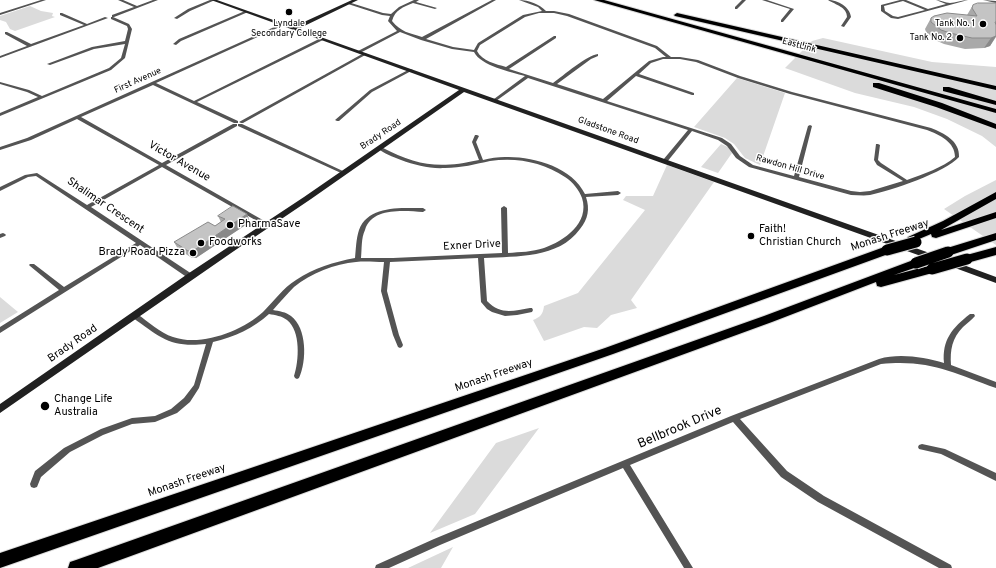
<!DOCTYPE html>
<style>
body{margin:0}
canvas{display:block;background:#fff}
</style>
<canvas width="996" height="568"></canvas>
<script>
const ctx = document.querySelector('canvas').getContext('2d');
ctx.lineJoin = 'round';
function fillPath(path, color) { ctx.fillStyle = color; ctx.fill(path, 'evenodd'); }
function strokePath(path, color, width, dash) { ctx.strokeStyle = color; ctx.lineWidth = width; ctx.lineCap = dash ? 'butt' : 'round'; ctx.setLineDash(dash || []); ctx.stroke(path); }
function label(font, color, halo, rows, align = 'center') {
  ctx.font = font + ' Overpass,sans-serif'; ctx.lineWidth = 3; ctx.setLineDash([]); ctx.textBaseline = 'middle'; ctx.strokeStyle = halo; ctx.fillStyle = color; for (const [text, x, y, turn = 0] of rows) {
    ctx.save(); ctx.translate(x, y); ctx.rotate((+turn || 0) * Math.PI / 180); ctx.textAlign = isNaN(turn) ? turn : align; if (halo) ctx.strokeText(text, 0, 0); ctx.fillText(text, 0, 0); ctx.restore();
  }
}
const green = new Path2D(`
 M30,6L41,11L53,13L52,16L55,17L15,31L10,29L6,22L0,20V16Z
 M823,38L932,62L996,67V147L982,136L947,119L914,107L855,93L785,68L812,41Z
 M737,78L785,93L760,165L745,158L734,144L725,138L694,127Z
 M721,144L728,147L732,153L718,173L701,167Z
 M667,165L714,182L631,300L637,308L611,315L597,328L584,327L544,341L533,320C540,317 543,315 544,306L578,293L645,210L623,200L626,196H653Z
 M996,180V245L944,209L965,196Z
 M0,297L18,312L0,323Z
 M539,428L475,514L430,533L496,443Z
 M453,547L441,568H408Z`);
const street = new Path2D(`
 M41,0H46L0,15V13Z
 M118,0H123L137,6L153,0H158L114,17H112V15L134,7Z
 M210,0H215L190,11L177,19L174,18L188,9Z
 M414,0H419L416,2L437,8L435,9L413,3C403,7 395,10 392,21C401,32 409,33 422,37L492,0H496L426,39L453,47L474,50L478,43L523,15L542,11L538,7L519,0C529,0 539,4 546,11H554L569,14L657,46L671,57H680L698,60L740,76L792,92L931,128C944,133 960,141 959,157C946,172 890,191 870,195C864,196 857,195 851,195L749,167L736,158L727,146L718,140L692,131L667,162H663V160L688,130L528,78L496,101H494V99L525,76C511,72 481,66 474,52L452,49L421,40L400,32L360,53H358V51L397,31L388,21L390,16L382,15L348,4V2L383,13L391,14L399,7ZM539,13H554L567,16L655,48L666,57H663L649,61L603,99L557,84L591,59L598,56V54C587,55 563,76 553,83L509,69L556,38V36H554L506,67C496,64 482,61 477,51L480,45L525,17ZM663,59H680L696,62L738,78L790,94L927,130C940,135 955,142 955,157C942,168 923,174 907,180L881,163L878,160L880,145L878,144H876L874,160L877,165L903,181L870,191L860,192L851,191L799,177L812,126L810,125L808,126L794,176L753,165L740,156L731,144L722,138L607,101L636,76L692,95H694V93L639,74L651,63Z
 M742,0H746L737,9H735V7Z
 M762,0H767L794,9L783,22H781V20L790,9Z
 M828,0C838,0 850,7 851,17L844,27L841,26L847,17C847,7 836,5 828,0Z
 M900,0H906L928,9L946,4L936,0C941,0 945,3 950,3C955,3 962,0 968,0L898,19L891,18L881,11V5ZM903,1L925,10L898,17L893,16L885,11L884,6Z
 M983,0L996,1V3Z
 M245,11L248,12L181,41L176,45L173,44L179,39Z
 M60,13H62L87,24L105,17L108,18L0,58V56L27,46L5,34V32H7L31,44L84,25L60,15Z
 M111,17H113L129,24L132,29L125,58L111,70L0,116V113L38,97L27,92L0,84V82L29,90L42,96L109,68L121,58L125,44L94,49L50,65L47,64L92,47L125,41L128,29L127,26L111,19Z
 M281,24L284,25L156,83L194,101L321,38H323V40L197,102L238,121V123H234L153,85L81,117L162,163L233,124H237V126L166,165L268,223L269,224L268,225H264L162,167L91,207L192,274L193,276L192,278H188L140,245L0,333V327L59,290L30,266L29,265L30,264H34L64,287L136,243L36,176L28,177L0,191V187L25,175L37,173L87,205L159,165L77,119L31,140L0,150V147L27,138Z
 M364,53L367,54L243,123H241L239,122Z
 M410,69L413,70L372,92L339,121H337L335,120L370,90Z
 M238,124H242L345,172L343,173H341L238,126Z
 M475,135H477L479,136L476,142L483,160C490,158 498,157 505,157C533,156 572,167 585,194L618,191L621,193L618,195L586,197C590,209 588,219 580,229C558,259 517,256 484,258L487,301C500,315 513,311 530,308H532L533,310L532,312L517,315L505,316L492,312L487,309L481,302L478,258L390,262L387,291L399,335L403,345L402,347L400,348L398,347L393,335L381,291L384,262C375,262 365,261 356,262C335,264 311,273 294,287C287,294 280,302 273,310C279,311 286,312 291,316C307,328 307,361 299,378L297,379L295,378L294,376C299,361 301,331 287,320C282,316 275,315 269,314C254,328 234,337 213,342L199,388L190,402L177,413L155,422L132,424L103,435L70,452L41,477L37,487L34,488L31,487L30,484L35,471L64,448L101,429L132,418L155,416L171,409L184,398L194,385L206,344C170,348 160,337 133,318L132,316L133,314H137C149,322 160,333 173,337C201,347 242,331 263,312C274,301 283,288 296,280C314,268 334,262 355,258C356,249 356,239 359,230C368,205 401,208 423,208L426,210L423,212C404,211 372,207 365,230C361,238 362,249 361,258H393L502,253L501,208L504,206L507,208L508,253C520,252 532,252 544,248C564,241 590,223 582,198C579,190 573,182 565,177C543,162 516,157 490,161C476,164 461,168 445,168C430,169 415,165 401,160C393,157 383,153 377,148L379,147H381C418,166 438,169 479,160L472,142Z
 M3,233L5,234L6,235L5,236L0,238V234Z
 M970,314H974L975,316C972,320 967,323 963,327C952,338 950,350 951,365L996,382V388C954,373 929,359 881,364L740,419L787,471L824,496L951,565L952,568H939L818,502L781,477L733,422L630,465L693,568H684L623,468L440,545L389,568H375L376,565L434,539L731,416L879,359C899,353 924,357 944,363C942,340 952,328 970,314Z
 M922,444L945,449L996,473V481L941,454L919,449L918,447L919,445Z`);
const secondary = new Path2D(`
 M211,0H217L293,27L352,0H358L298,29L938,256L939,258L938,260H932L464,92L311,199L234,251L0,413V404L189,273L304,197L459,90Z
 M950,260L996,277V283L947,265L946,263Z`);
const highway = new Path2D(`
 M594,0H604L996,109V113Z
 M677,13L996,86V90L675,16L674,15Z
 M873,83H879L942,103L996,124V129L936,107L873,87Z
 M943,87H949L996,101V105L943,91Z
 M996,192V199L941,230L996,212V218L936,238L932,237L931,234L912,242L907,239L908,237L943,221Z
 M996,233V240L948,256L944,255L943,252L944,249Z
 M887,246L891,247L892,250L891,253L613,354L0,568V553L605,348Z
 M996,247V255L967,263L963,262L962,259L963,256Z
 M916,259L920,260L921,263L920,266L894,275L932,265L936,266L937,269L936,272L881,287L877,286L876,282L772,322L98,568H68L70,562L76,560L764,316Z`);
const highwayBridge = new Path2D(`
 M887,250L916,242
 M916,263L948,252
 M932,269L967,259`);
const wall = new Path2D(`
 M996,3V37L990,46L984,48L965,49L944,44L935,40L926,32L925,29L931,18L967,15L973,5Z
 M247,214L250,222L196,258H192L178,249L174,242L215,226L221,222L218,216Z`);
const shadedWall = new Path2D(`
 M996,36L990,46L984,48L991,38Z
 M247,214L250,222L196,258L193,251Z`);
const building = new Path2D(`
 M978,3H996V22H995L996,25V36L991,38H972L950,33L941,30L931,22V18L934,16L947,13L977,16L972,8L973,5Z
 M233,206L247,214L193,251H188L174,242L208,222L215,226L225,219L218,216Z`);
const markers = [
 [289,12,4,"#000"],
 [983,24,4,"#000"],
 [960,38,4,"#000"],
 [230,225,4,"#000"],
 [751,236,4,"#000"],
 [201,243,4,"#000"],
 [193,253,4,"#000"],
 [45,406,5,"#000"]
];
const farPoinames = [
 ["Lyndale",289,24,"center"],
 ["Secondary College",289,34,"center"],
 ["Tank No. 1",975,24],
 ["Tank No. 2",952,38]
];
const farStreetnames = [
 ["EastLink",799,46,15],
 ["First Avenue",138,81,-24],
 ["Gladstone Road",608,131,20],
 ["Brady Road",381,135,-34],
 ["Rawdon Hill Drive",790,168,16]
];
const streetNames = [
 ["Victor Avenue",179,162,30],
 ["Shalimar Crescent",105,206,34],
 ["Monash Freeway",890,236,-18],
 ["Exner Drive",472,246,-3],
 ["Brady Road",73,344,-35],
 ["Monash Freeway",494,376,-19],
 ["Monash Freeway",187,481,-19]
];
const poiNames = [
 ["PharmaSave",238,225],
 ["Faith!",759,230],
 ["Christian Church",759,243],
 ["Foodworks",209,243],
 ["Brady Road Pizza",185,253,"right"],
 ["Change Life",54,400],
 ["Australia",54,413]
];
const nearStreetnames = [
 ["Bellbrook Drive",680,428,-23]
];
fillPath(green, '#dbdbdb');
strokePath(highway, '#dbdbdb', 2);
fillPath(street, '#545454');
fillPath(secondary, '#212121');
fillPath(highway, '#000');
strokePath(highwayBridge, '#dbdbdb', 13, []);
strokePath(highwayBridge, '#000', 11);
fillPath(wall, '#a9a9a9');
fillPath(shadedWall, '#898989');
fillPath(building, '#c4c4c4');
strokePath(building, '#898989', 1);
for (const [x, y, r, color] of markers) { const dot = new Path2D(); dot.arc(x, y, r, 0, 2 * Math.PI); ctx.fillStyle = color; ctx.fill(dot); strokePath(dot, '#fff', 1.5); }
label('9px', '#000', '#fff', farPoinames, 'right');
label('9px', '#000', '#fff', farStreetnames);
label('11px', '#000', '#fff', streetNames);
label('11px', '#000', '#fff', poiNames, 'left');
label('13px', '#000', '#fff', nearStreetnames);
</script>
